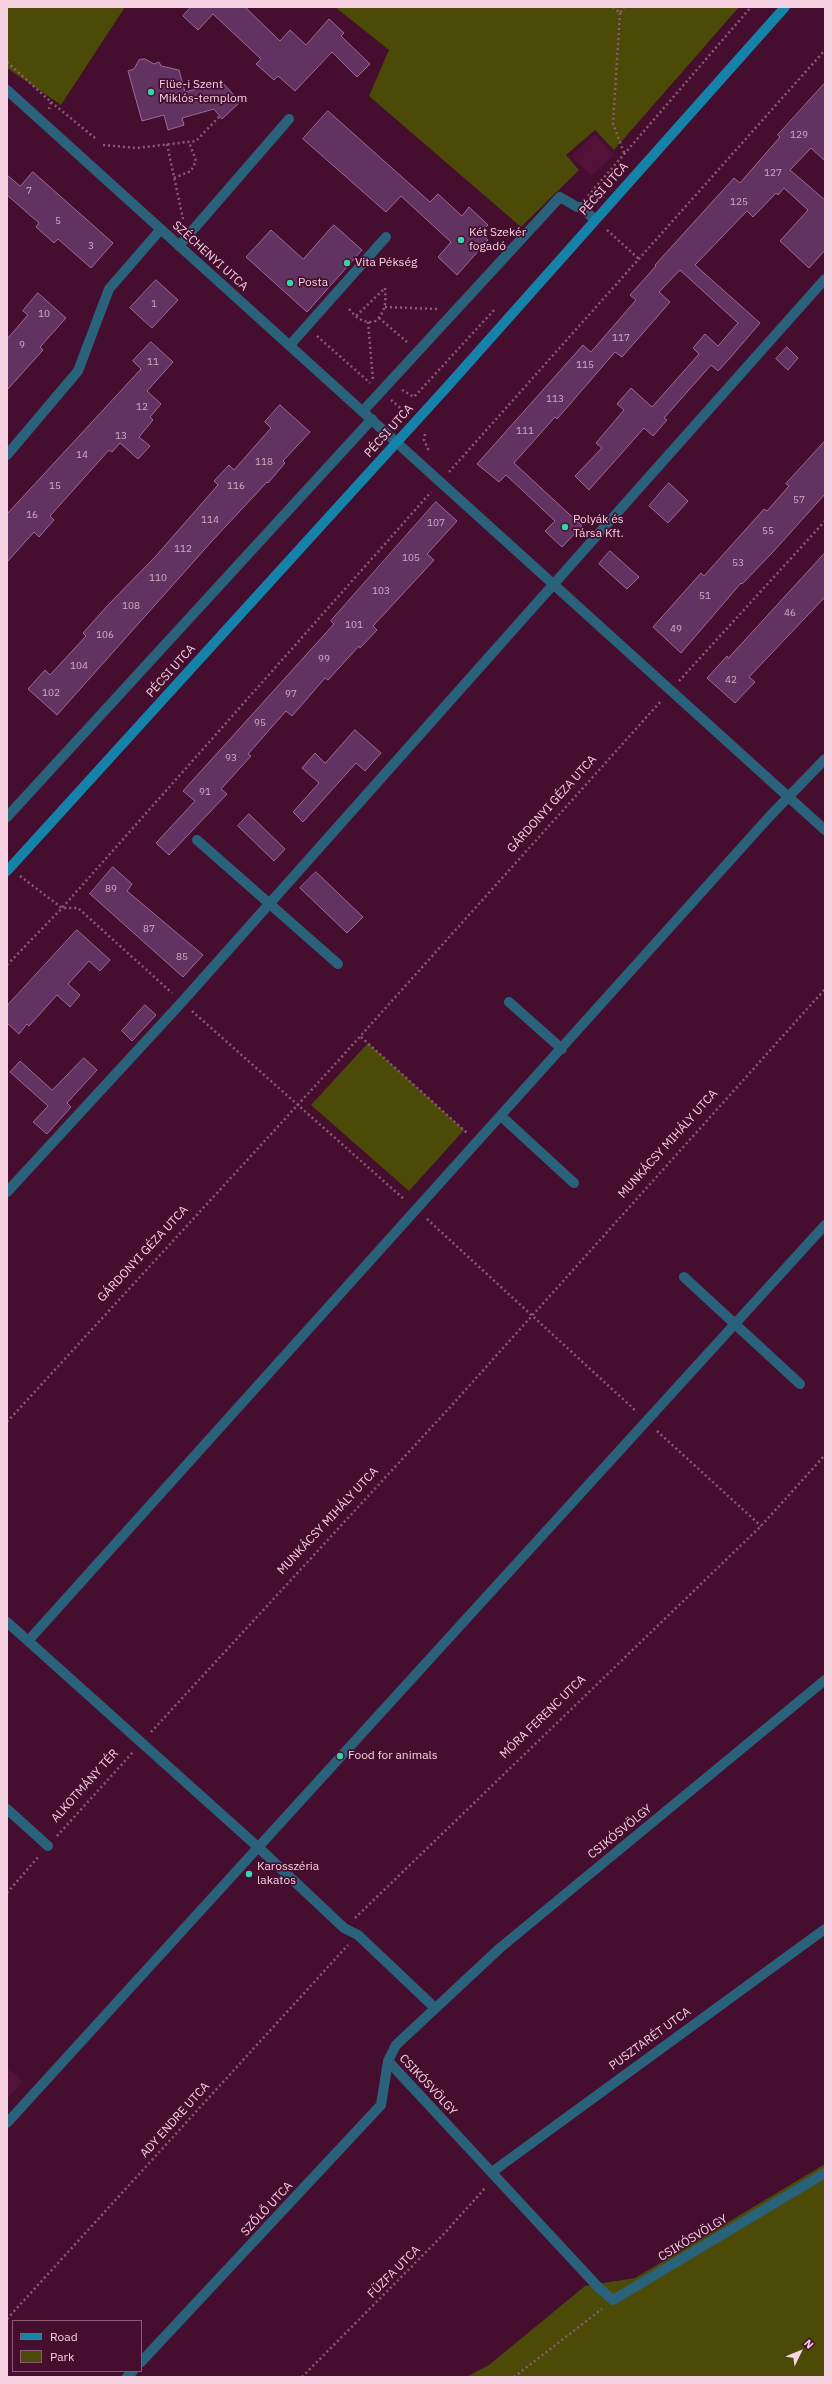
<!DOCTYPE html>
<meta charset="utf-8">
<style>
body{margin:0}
#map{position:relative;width:832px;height:2384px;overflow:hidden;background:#450e2f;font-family:"IBM Plex Sans",sans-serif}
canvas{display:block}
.frame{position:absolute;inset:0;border:8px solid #f6d2e2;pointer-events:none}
.legend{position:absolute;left:12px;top:2320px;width:130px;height:52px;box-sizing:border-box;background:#450e2f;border:1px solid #8c5c77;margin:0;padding:5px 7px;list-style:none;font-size:12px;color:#f6d2e2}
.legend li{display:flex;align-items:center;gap:8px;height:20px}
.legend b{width:20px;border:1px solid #8c5c77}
.north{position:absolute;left:780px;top:2332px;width:40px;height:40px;-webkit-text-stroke:3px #450e2f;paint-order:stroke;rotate:47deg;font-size:11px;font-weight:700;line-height:16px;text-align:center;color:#f6d2e2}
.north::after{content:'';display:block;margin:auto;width:14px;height:18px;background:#f6d2e2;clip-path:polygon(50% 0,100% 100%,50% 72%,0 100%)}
</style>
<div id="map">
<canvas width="832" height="2384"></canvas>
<div class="frame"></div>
<ul class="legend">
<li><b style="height:5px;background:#1482a9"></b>Road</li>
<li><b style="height:11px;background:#4b4a07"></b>Park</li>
</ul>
<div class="north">N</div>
</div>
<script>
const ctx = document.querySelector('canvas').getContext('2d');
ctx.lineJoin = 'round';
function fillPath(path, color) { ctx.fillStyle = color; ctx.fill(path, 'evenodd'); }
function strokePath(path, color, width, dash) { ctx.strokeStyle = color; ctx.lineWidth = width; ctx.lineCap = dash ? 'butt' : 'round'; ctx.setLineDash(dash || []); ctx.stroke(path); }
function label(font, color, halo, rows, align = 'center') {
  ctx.font = font + ' "IBM Plex Sans",sans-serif'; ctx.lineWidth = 3.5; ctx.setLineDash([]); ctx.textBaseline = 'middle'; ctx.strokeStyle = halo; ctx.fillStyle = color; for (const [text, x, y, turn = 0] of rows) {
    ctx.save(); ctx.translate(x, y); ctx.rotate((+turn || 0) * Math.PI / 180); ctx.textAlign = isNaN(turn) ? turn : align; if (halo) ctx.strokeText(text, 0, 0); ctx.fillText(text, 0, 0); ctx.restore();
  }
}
const built = new Path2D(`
 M595,134L614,155L591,176L572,156Z
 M7,2067L23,2082L7,2099Z`);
const green = new Path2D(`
 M7,7H125L61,105L7,68Z
 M335,7H739L614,150L595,130L566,155L579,170L521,227L369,96L389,50Z
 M368,1043L464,1130L409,1191L311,1105Z
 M825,2164V2377H466L489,2365L585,2286L635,2278Z`);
const building = new Path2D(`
 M191,7H245L280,41L290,30L306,45L329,19L344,33L341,36L370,64L357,77L332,52L295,91L278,76L274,80L256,64L261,59L213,14L198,30L183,16Z
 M145,59L154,64L159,62L161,66L179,70L185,92L222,82L240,102L222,119L214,109L182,118L184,125L168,130L164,115L142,121L128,71L134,69L139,60Z
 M825,83V161L811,148L790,170L825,200V250L809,268L780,241L808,210L784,188L778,195L776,193L753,217L747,211L695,265L760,323L730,358L718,371L711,365L664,418L667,420L653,436L644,428L589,490L575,476L602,448L596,443L624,410L617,404L631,388L652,407L699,354L693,348L705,334L718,346L738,323L680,270L659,292L670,302L622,357L615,352L557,419L555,417L514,463L582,526L562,547L545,531L555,521L506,475L499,482L477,464L583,345L591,352L636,300L630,295L656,266L655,265L734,178L740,183L780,137L778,135Z
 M328,111L430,202L438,194L462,216L469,207L488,225L480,233L488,240L457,275L438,257L451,242L401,196L386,212L303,139Z
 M33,172L113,243L91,268L58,239L54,243L36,227L39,223L7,195V175L20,186Z
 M334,225L362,250L307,312L246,257L271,230L303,259Z
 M156,280L178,300L152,328L130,308Z
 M38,293L66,318L40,347L43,350L7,390V339L28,315L23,311Z
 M151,342L173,362L147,391L161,404L150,417L153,420L139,437L150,446L138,459L120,443L112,452L109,450L50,516L54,520L39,537L34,532L7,562V514L141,369L133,361Z
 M787,347L798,358L788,370L776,359Z
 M280,405L310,432L283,461L285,463L268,483L267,482L212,541L57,715L28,689L45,670L50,675L86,636L83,633L109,604L155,557L218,485L214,481L229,465L234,470L271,428L265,422Z
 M825,441V494L772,553L742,584L741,583L681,653L653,627L701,573L704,576L764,509L767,511L789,486L786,484Z
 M669,483L688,501L668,523L649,506Z
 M436,502L457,521L427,554L434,560L373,626L377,630L360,648L359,646L328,680L325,678L292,716L286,711L248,754L251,756L221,789L227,794L169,855L156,843L195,801L183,791L334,624L331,621Z
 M610,551L639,577L627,589L599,564Z
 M825,553V597L749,677L755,682L735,703L707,678L727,656L728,658Z
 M355,730L381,753L365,771L356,763L303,822L293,812L319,783L302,768L315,753L325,763Z
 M249,814L285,849L274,861L238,826Z
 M113,867L132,884L127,891L203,955L183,977L90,894Z
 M316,872L363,917L347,933L300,888Z
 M77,930L110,960L100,971L89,961L68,984L80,995L70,1007L57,995L29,1026L27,1024L19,1034L7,1023V1006Z
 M145,1005L156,1015L132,1041L122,1031Z
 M84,1058L97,1070L67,1103L71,1107L47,1134L33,1122L48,1106L10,1072L20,1061L52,1090Z`);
const path = new Path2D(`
 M613,7L620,13L624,7
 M620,13L613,124L625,155
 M7,62L51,102L49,109
 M51,102L95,138
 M167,144L183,219
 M103,145L137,148L196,141L220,116
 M174,178L191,171L196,161L189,142
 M588,196L751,7
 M607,230L639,259
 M385,307L438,309
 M349,309C356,317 362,323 374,322C386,313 386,302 385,288L356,316
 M379,318L407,342
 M368,322L373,380
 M317,336L370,383
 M402,390L414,397L495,309
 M391,400L404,411L406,409
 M425,434L424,440L429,451
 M449,472L825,50
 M679,681L825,521
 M20,876L62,908H78L172,993
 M7,965L62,908L431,492
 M192,1011L405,1200
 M361,1037L467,1133
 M427,1219L637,1412
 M7,1422L338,1061L661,701
 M657,1431L761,1526
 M151,1732L452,1405L825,989
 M57,1836L133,1752
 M7,1893L39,1856
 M355,1918L761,1526L825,1455
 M7,2319L348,1945
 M302,2377L442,2236L486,2187
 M514,2377L602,2309`);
const service = new Path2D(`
 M179,246L289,119
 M363,411L560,197L577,207H581L594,219`);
const minor = new Path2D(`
 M7,90L825,830
 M290,345L386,237
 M7,455L78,371L109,289L161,229
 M7,817L372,419
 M197,840L338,964
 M509,1002L562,1049
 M501,1116L574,1183
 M7,1192L182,1002L825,279
 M684,1277L800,1384
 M7,1622L259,1848L344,1928L358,1935L435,2008
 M28,1641L769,817L825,759
 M7,1809L48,1846
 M388,2061L599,2288L613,2300L825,2173
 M7,2123L825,1225
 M492,2172L825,1929
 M141,2362L381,2105L388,2061L396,2045L500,1948L825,1680
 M127,2377L133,2371`);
const secondary = new Path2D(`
 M7,871L447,387L785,7`);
const markers = [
 [151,92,4,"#36d4a7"],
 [461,240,4,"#36d4a7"],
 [347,263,4,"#36d4a7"],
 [290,283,4,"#36d4a7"],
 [565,527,4,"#36d4a7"],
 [340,1756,4,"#36d4a7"],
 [249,1874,4,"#36d4a7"]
];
const numberNames = [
 ["129",799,135],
 ["127",773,173],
 ["7",29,191],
 ["125",739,202],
 ["5",58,221],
 ["3",91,246],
 ["1",154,304],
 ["10",44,314],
 ["117",621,338],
 ["9",22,345],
 ["11",153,362],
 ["115",585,365],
 ["113",555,399],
 ["12",142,407],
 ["111",525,431],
 ["13",121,436],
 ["14",82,455],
 ["118",264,462],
 ["15",55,486],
 ["116",236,486],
 ["57",799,500],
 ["16",32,515],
 ["114",210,520],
 ["107",436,523],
 ["55",768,531],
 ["112",183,549],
 ["105",411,558],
 ["53",738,563],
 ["110",158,578],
 ["103",381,591],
 ["51",705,596],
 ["108",131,606],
 ["46",790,613],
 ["101",354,625],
 ["49",676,629],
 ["106",105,635],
 ["99",324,659],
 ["104",79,666],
 ["42",731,680],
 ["102",51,693],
 ["97",291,694],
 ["95",260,723],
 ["93",231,758],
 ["91",205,792],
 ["89",111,889],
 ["87",149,929],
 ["85",182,957]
];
const poiNames = [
 ["Flüe-i Szent",159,85],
 ["Miklós-templom",159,99],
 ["Két Szekér",469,233],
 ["fogadó",469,247],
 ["Vita Pékség",355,263],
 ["Posta",298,283],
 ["Polyák és",573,520],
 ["Társa Kft.",573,534],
 ["Food for animals",348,1756],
 ["Karosszéria",257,1867],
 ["lakatos",257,1881]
];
const streetNames = [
 ["PÉCSI UTCA",604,189,-48],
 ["SZÉCHENYI UTCA",210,256,42],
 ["PÉCSI UTCA",389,431,-48],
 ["PÉCSI UTCA",171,671,-48],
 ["GÁRDONYI GÉZA UTCA",552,804,-48],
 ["MUNKÁCSY MIHÁLY UTCA",668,1144,-48],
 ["GÁRDONYI GÉZA UTCA",143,1254,-47],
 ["MUNKÁCSY MIHÁLY UTCA",328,1521,-47],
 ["MÓRA FERENC UTCA",543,1717,-44],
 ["ALKOTMÁNY TÉR",85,1786,-48],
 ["CSIKÓSVÖLGY",620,1832,-39],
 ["PUSZTARÉT UTCA",650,2039,-36],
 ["CSIKÓSVÖLGY",428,2085,47],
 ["ADY ENDRE UTCA",175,2120,-48],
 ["SZŐLŐ UTCA",267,2209,-47],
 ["CSIKÓSVÖLGY",693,2238,-31],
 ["FÜZFA UTCA",394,2272,-45]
];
fillPath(built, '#531339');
fillPath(green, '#4b4a07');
fillPath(building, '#623360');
strokePath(building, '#9c6999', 1);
strokePath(path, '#8c5c76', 2.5, [2, 3]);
strokePath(service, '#29627a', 10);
strokePath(minor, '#29627a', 10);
strokePath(secondary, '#1482a9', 10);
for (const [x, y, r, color] of markers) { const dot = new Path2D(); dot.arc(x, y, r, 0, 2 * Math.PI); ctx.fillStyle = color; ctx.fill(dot); strokePath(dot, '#450e2f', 1.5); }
label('10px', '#d1aac2', null, numberNames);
label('12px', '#f6d2e2', '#450e2f', poiNames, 'left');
label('12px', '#f6d2e2', '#450e2f', streetNames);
</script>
